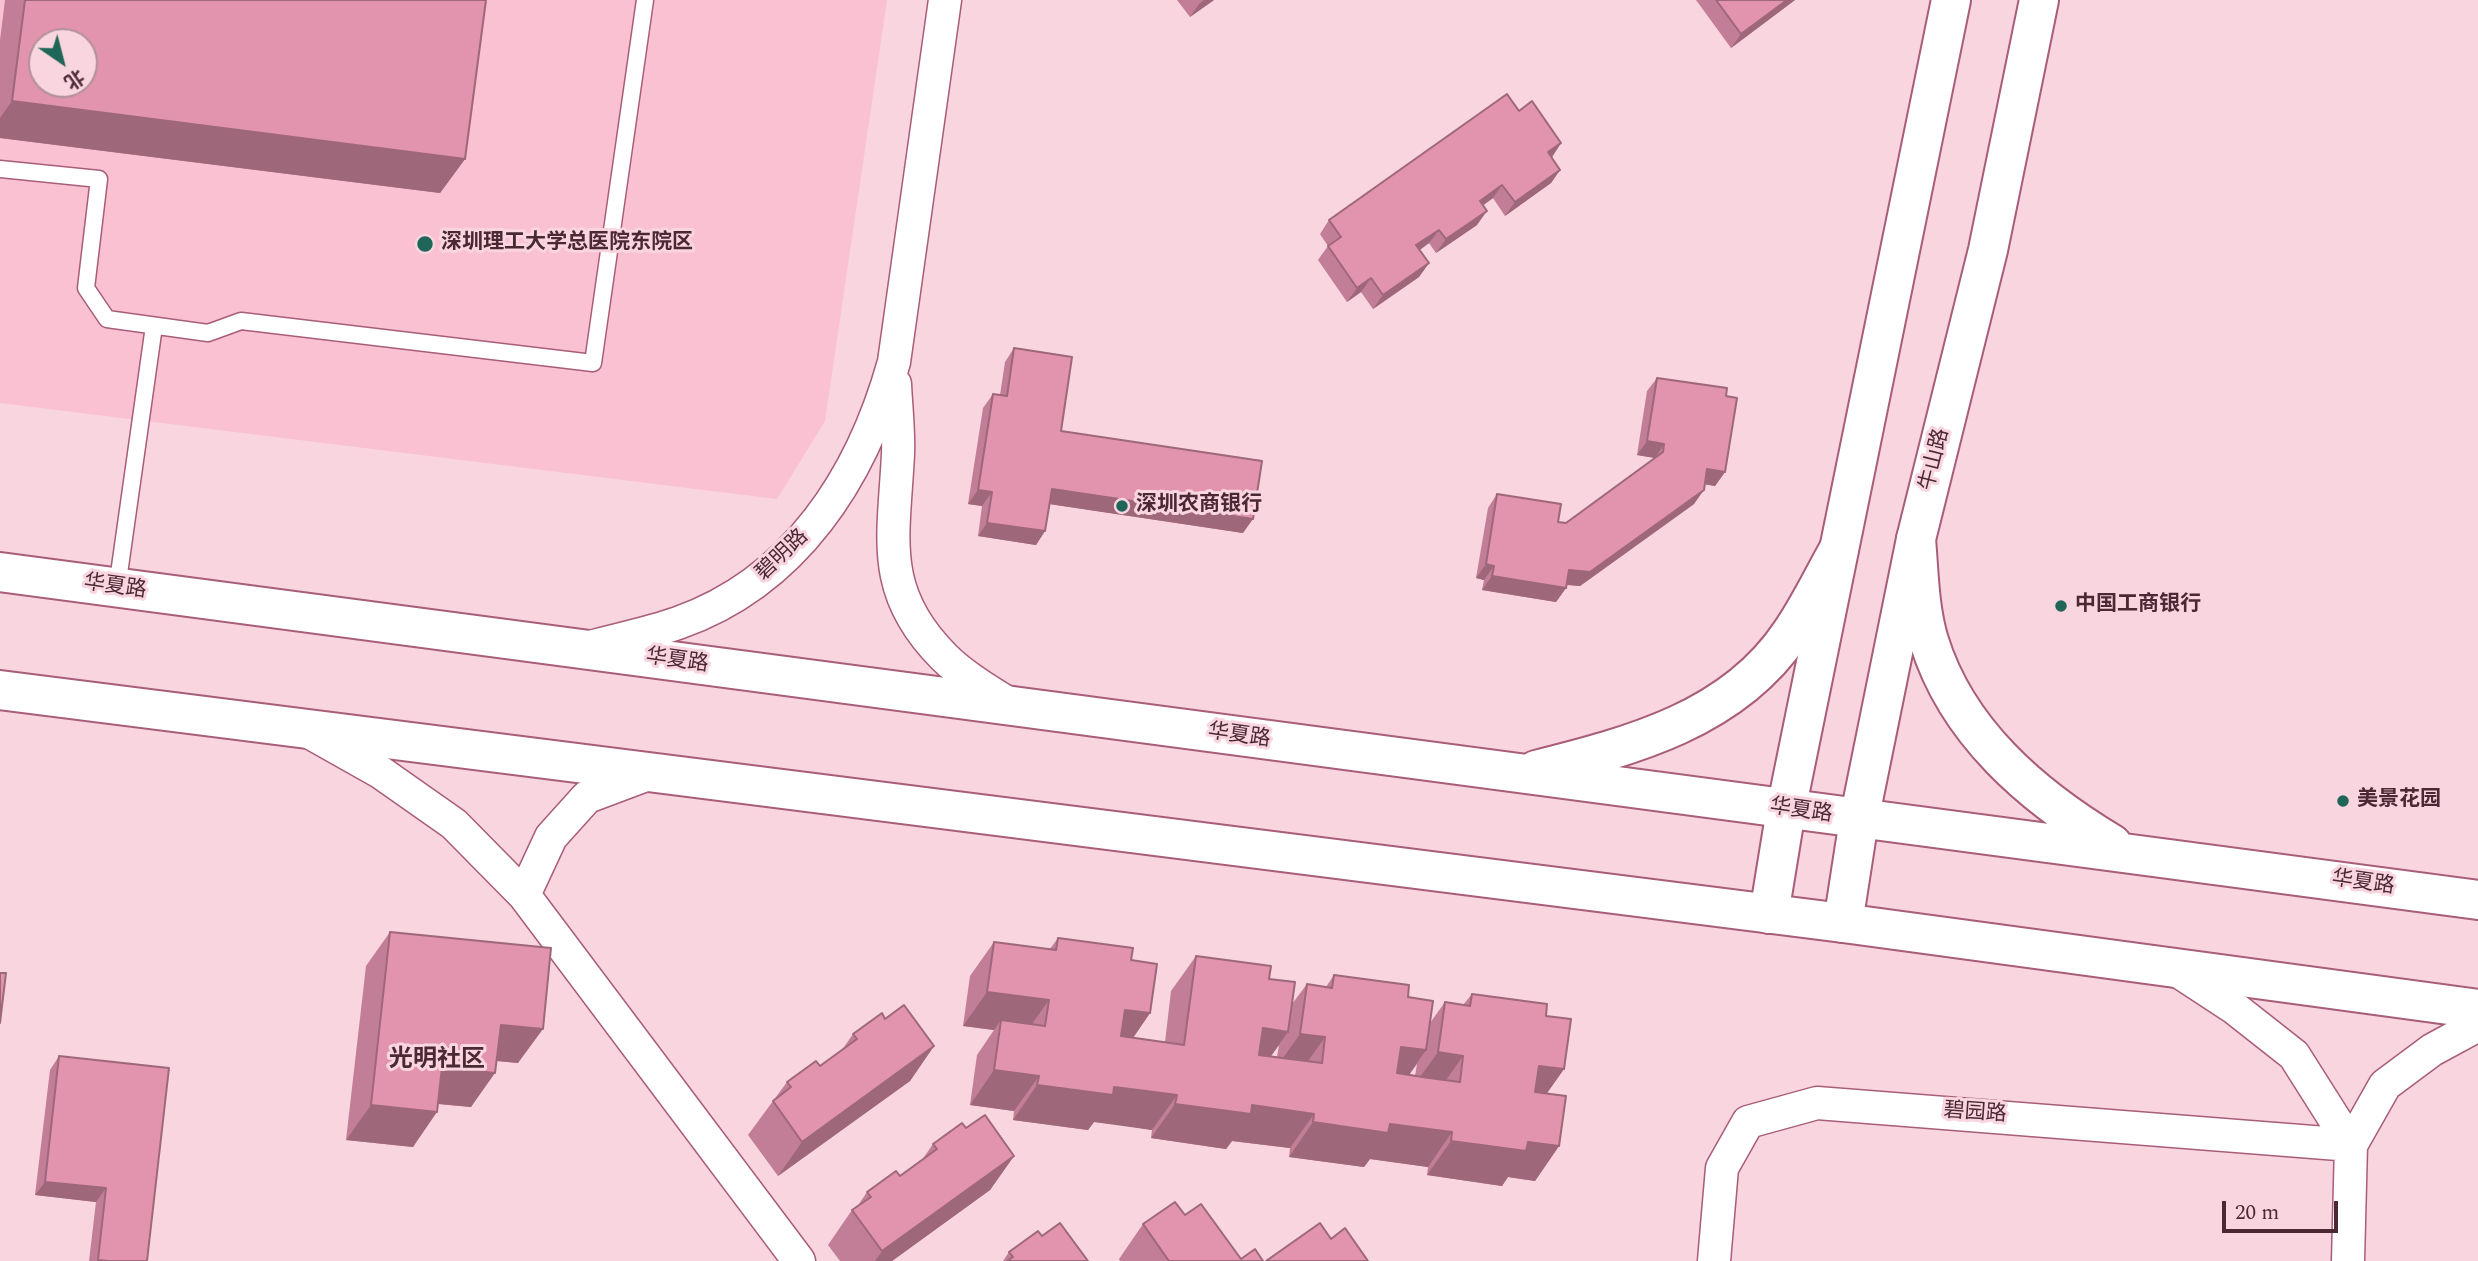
<!DOCTYPE html>
<meta charset="utf-8">
<style>
body{margin:0}
#map{position:relative;width:2478px;height:1261px;overflow:hidden;background:#f8d5df;font-family:Spectral,"Noto Sans SC",serif}
canvas{display:block}
.north{position:absolute;left:28px;top:28px;width:70px;height:70px;box-sizing:border-box;background:#f8d5df;border:2px solid #b2909b;border-radius:50%;rotate:145deg;font-size:19px;font-weight:700;line-height:28px;text-align:center;color:#4a2935}
.north::after{content:'';display:block;margin:auto;width:24px;height:32px;background:#1f6558;clip-path:polygon(50% 0,100% 100%,50% 72%,0 100%)}
.scale{position:absolute;left:2222px;top:1201px;width:116px;height:32px;box-sizing:border-box;border:4px solid #4a2935;border-top:0;padding-left:9px;font-size:21px;line-height:24px;white-space:nowrap;color:#4a2935;-webkit-text-stroke:5px #f8d5df;paint-order:stroke}
</style>
<div id="map">
<canvas width="2478" height="1261"></canvas>
<div class="north">北</div>
<div class="scale">20 m</div>
</div>
<script>
const ctx = document.querySelector('canvas').getContext('2d');
ctx.lineJoin = 'round';
function fillPath(path, color) { ctx.fillStyle = color; ctx.fill(path, 'evenodd'); }
function strokePath(path, color, width, dash) { ctx.strokeStyle = color; ctx.lineWidth = width; ctx.lineCap = dash ? 'butt' : 'round'; ctx.setLineDash(dash || []); ctx.stroke(path); }
function label(font, color, halo, rows, align = 'center') {
  ctx.font = font + ' Spectral,"Noto Sans SC",serif'; ctx.lineWidth = 6; ctx.setLineDash([]); ctx.textBaseline = 'middle'; ctx.strokeStyle = halo; ctx.fillStyle = color; for (const [text, x, y, turn = 0] of rows) {
    ctx.save(); ctx.translate(x, y); ctx.rotate((+turn || 0) * Math.PI / 180); ctx.textAlign = isNaN(turn) ? turn : align; if (halo) ctx.strokeText(text, 0, 0); ctx.fillText(text, 0, 0); ctx.restore();
  }
}
const built = new Path2D(`
 M0,0H887L825,421L777,499L0,403ZM42,42H84V84H42Z`);
const lane = new Path2D(`
 M0,169L99,179L86,288L107,319L208,333L241,321L593,363L645,0
 M117,588L154,326`);
const street = new Path2D(`
 M895,384C896,407 899,431 898,454C894,537 878,591 944,657C963,676 987,690 1009,704
 M590,647C619,639 650,633 678,623C795,582 862,477 894,362L945,0
 M309,732L380,772L454,824L524,895
 M651,773L587,797L551,837L524,895L799,1261
 M2175,969L2233,1007L2294,1055L2351,1145
 M1714,1261L1722,1168L1748,1122L1817,1103L2351,1145
 M2348,1261L2351,1145L2385,1085L2432,1050L2478,1025`);
const secondary = new Path2D(`
 M1769,914L1786,810L1951,0
 M1843,923L1859,820L1916,539L1988,250L2039,0`);
const primary = new Path2D(`
 M1916,539C1919,573 1919,608 1929,641C1957,732 2032,796 2112,844
 M0,572L2478,900
 M0,690L1843,923L2478,1009
 M1536,770C1631,746 1733,720 1791,633C1809,607 1823,577 1839,549`);
const wall = new Path2D(`
 M5,0H486L465,159L440,193L0,138V40Z
 M1177,0H1214L1190,17Z
 M1696,0H1795L1731,48Z
 M1519,111L1561,143L1552,157L1560,170L1551,183L1505,216L1493,198L1483,205L1477,225L1436,253L1429,243L1420,250L1429,263L1419,277L1373,309L1361,292L1347,302L1318,260L1328,246L1320,234L1329,220Z
 M1014,348L1061,431L1243,533L1050,504L1045,531L1036,545L978,536L982,506L968,504L983,408L993,394L1000,395L1005,362Z
 M1657,378L1726,396L1725,472L1715,486L1705,484L1694,504L1580,586L1566,585V588L1556,602L1482,590L1484,580L1476,578L1488,508L1497,494L1558,522L1566,523L1655,458L1637,455L1647,391Z
 M390,932L518,1063L497,1061L471,1107L438,1104L413,1147L346,1140L366,966Z
 M1058,938L1131,960L1150,1013L1133,1038L1165,1042L1171,991L1196,956L1269,979L1292,1004L1307,984L1326,987L1334,975L1408,997L1430,1023L1445,1002L1463,1005L1472,994L1546,1016L1564,1069L1547,1093L1559,1146L1535,1181L1508,1177L1502,1186L1427,1175L1428,1167L1370,1159L1364,1167L1289,1157L1290,1148L1232,1141L1226,1149L1151,1138L1152,1130L1122,1125L1094,1122L1088,1130L1013,1120L1014,1111L970,1105L977,1055L994,1030L963,1026L970,976L994,942L1050,949ZM1279,1045L1277,1057L1271,1056ZM1417,1064L1415,1076L1409,1075Z
 M885,1019L934,1046L910,1081L778,1176L748,1135L787,1082L820,1066L842,1050L853,1034Z
 M59,1056L147,1261H89L96,1202L35,1195L50,1070Z
 M966,1128L1014,1156L990,1190L892,1261H840L828,1245L852,1210L857,1207L867,1192L900,1176L922,1160L933,1144Z
 M1185,1215L1241,1259L1263,1261H1120L1119,1259L1143,1224Z
 M1042,1236L1088,1261H1003L1009,1252Z`);
const shadedWall = new Path2D(`
 M1204,0H1214L1190,17L1199,4Z
 M1787,0H1795L1731,48L1741,34Z
 M12,101L465,159L440,193L0,138V118Z
 M1561,143L1552,157L1548,152Z
 M1560,170L1551,183L1505,216L1515,202Z
 M1502,185L1493,198L1470,215L1480,201Z
 M1487,211L1477,225L1436,253L1446,239Z
 M1439,230L1429,243L1407,259L1416,245Z
 M1429,263L1419,277L1373,309L1383,295Z
 M1371,278L1361,292L1347,302L1357,288Z
 M1647,441L1664,444L1655,458L1637,455Z
 M1707,469L1725,472L1715,486L1697,483Z
 M1052,489L1253,519L1243,533L1042,503Z
 M978,490L992,492L982,506L968,504Z
 M1704,490L1694,504L1580,586L1559,584L1569,570Z
 M987,523L1045,531L1036,545L978,536Z
 M1486,564L1494,566L1484,580L1476,578Z
 M1492,576L1566,588L1556,602L1482,590Z
 M987,992L1049,1000L1025,1034L1001,1020L994,1030L963,1026Z
 M1125,1010L1150,1013L1126,1048L1101,1044Z
 M501,1025L543,1029L518,1063L477,1059Z
 M1263,1028L1288,1032L1264,1066L1239,1063Z
 M1300,1034L1325,1037L1301,1071L1276,1068Z
 M934,1046L910,1081L778,1176L802,1142Z
 M1401,1047L1426,1050L1402,1085L1377,1082Z
 M1438,1052L1463,1056L1439,1090L1413,1087Z
 M1539,1066L1564,1069L1540,1103L1515,1100Z
 M442,1067L495,1073L471,1107L418,1102Z
 M994,1070L1039,1076L1014,1111L970,1105Z
 M1037,1085L1114,1087L1177,1095L1152,1130L1094,1122L1088,1130L1013,1120Z
 M1175,1104L1252,1105L1314,1114L1290,1148L1232,1141L1226,1149L1151,1138Z
 M371,1105L437,1112L413,1147L346,1140Z
 M1313,1122L1390,1124L1452,1132L1428,1167L1370,1159L1364,1167L1289,1157Z
 M1451,1141L1528,1142L1559,1146L1535,1181L1508,1177L1502,1186L1427,1175Z
 M1014,1156L990,1190L892,1261H875L882,1251Z
 M45,1182L106,1188L96,1202L35,1195Z`);
const building = new Path2D(`
 M25,0H486L465,159L12,101ZM42,42H84V84H42Z
 M1716,0H1787L1741,34Z
 M1507,94L1519,111L1532,101L1561,143L1548,152L1560,170L1515,202L1502,185L1480,201L1487,211L1446,239L1439,230L1416,245L1429,263L1383,295L1371,278L1357,288L1328,246L1341,237L1329,220Z
 M1014,348L1072,357L1061,431L1262,461L1253,519L1052,489L1045,531L987,523L992,492L978,490L993,394L1007,396Z
 M1657,378L1727,388L1726,396L1737,398L1725,472L1707,469L1704,490L1590,572L1569,570L1566,588L1492,576L1494,566L1486,564L1497,494L1561,504L1558,522L1566,523L1663,452L1664,444L1647,441Z
 M390,932L551,948L543,1029L501,1025L495,1073L442,1067L437,1112L371,1105Z
 M1058,938L1133,948L1131,960L1157,964L1150,1013L1125,1010L1121,1036L1184,1045L1196,956L1271,966L1269,979L1295,982L1288,1032L1263,1028L1259,1055L1322,1063L1325,1037L1300,1034L1307,984L1332,988L1334,975L1409,985L1408,997L1433,1001L1426,1050L1401,1047L1397,1073L1429,1078L1460,1082L1463,1056L1438,1052L1445,1002L1470,1006L1472,994L1547,1004L1546,1016L1571,1019L1564,1069L1539,1066L1535,1092L1566,1096L1559,1146L1528,1142L1526,1151L1451,1141L1452,1132L1390,1124L1388,1133L1313,1122L1314,1114L1252,1105L1251,1114L1175,1104L1177,1095L1146,1091L1114,1087L1113,1095L1037,1085L1039,1076L994,1070L1001,1020L1045,1026L1049,1000L987,992L994,942L1056,950Z
 M0,973H6L0,1023Z
 M904,1005L934,1046L802,1142L773,1101L791,1087L787,1082L816,1061L820,1066L857,1039L853,1034L882,1013L885,1019Z
 M59,1056L169,1068L147,1261H108L98,1260L106,1188L45,1182Z
 M985,1115L1014,1156L882,1251L852,1210L871,1197L867,1192L896,1171L900,1176L937,1149L933,1144L962,1123L966,1128Z
 M1175,1202L1185,1215L1201,1204L1241,1259L1255,1249L1263,1261H1169L1143,1224Z
 M1060,1223L1088,1261H1007L1013,1257L1009,1252L1038,1231L1042,1236Z
 M1320,1223L1331,1239L1345,1228L1368,1261H1266Z`);
const markers = [
 [425,244,9,"#1f6558"],
 [1122,506,7,"#1f6558"],
 [2061,606,7,"#1f6558"],
 [2343,801,7,"#1f6558"]
];
const poiNames = [
 ["深圳理工大学总医院东院区",441,244],
 ["深圳农商银行",1136,506],
 ["中国工商银行",2075,606],
 ["美景花园",2357,801]
];
const streetNames = [
 ["牛山路",1936,460,-76],
 ["碧明路",783,556,-44],
 ["华夏路",115,588,8],
 ["华夏路",677,662,8],
 ["华夏路",1239,737,8],
 ["华夏路",1801,812,8],
 ["华夏路",2363,884,8],
 ["碧园路",1975,1114,4]
];
const quarterNames = [
 ["光明社区",437,1061]
];
fillPath(built, '#f9c1d2');
strokePath(lane, '#a85d78', 19);
strokePath(street, '#a85d78', 35);
strokePath(secondary, '#a85d78', 42);
strokePath(primary, '#a85d78', 42);
strokePath(lane, '#fff', 16);
strokePath(street, '#fff', 32);
strokePath(secondary, '#fff', 38);
strokePath(primary, '#fff', 38);
fillPath(wall, '#c27e96');
fillPath(shadedWall, '#9e677a');
fillPath(building, '#e293ae');
strokePath(building, '#9e677a', 2);
for (const [x, y, r, color] of markers) { const dot = new Path2D(); dot.arc(x, y, r, 0, 2 * Math.PI); ctx.fillStyle = color; ctx.fill(dot); strokePath(dot, '#f8d5df', 2.5); }
label('bold 21px', '#4a2935', '#f8d5df', poiNames, 'left');
label('21px', '#4a2935', '#f8d5df', streetNames);
label('bold 24px', '#4a2935', '#f8d5df', quarterNames);
</script>
